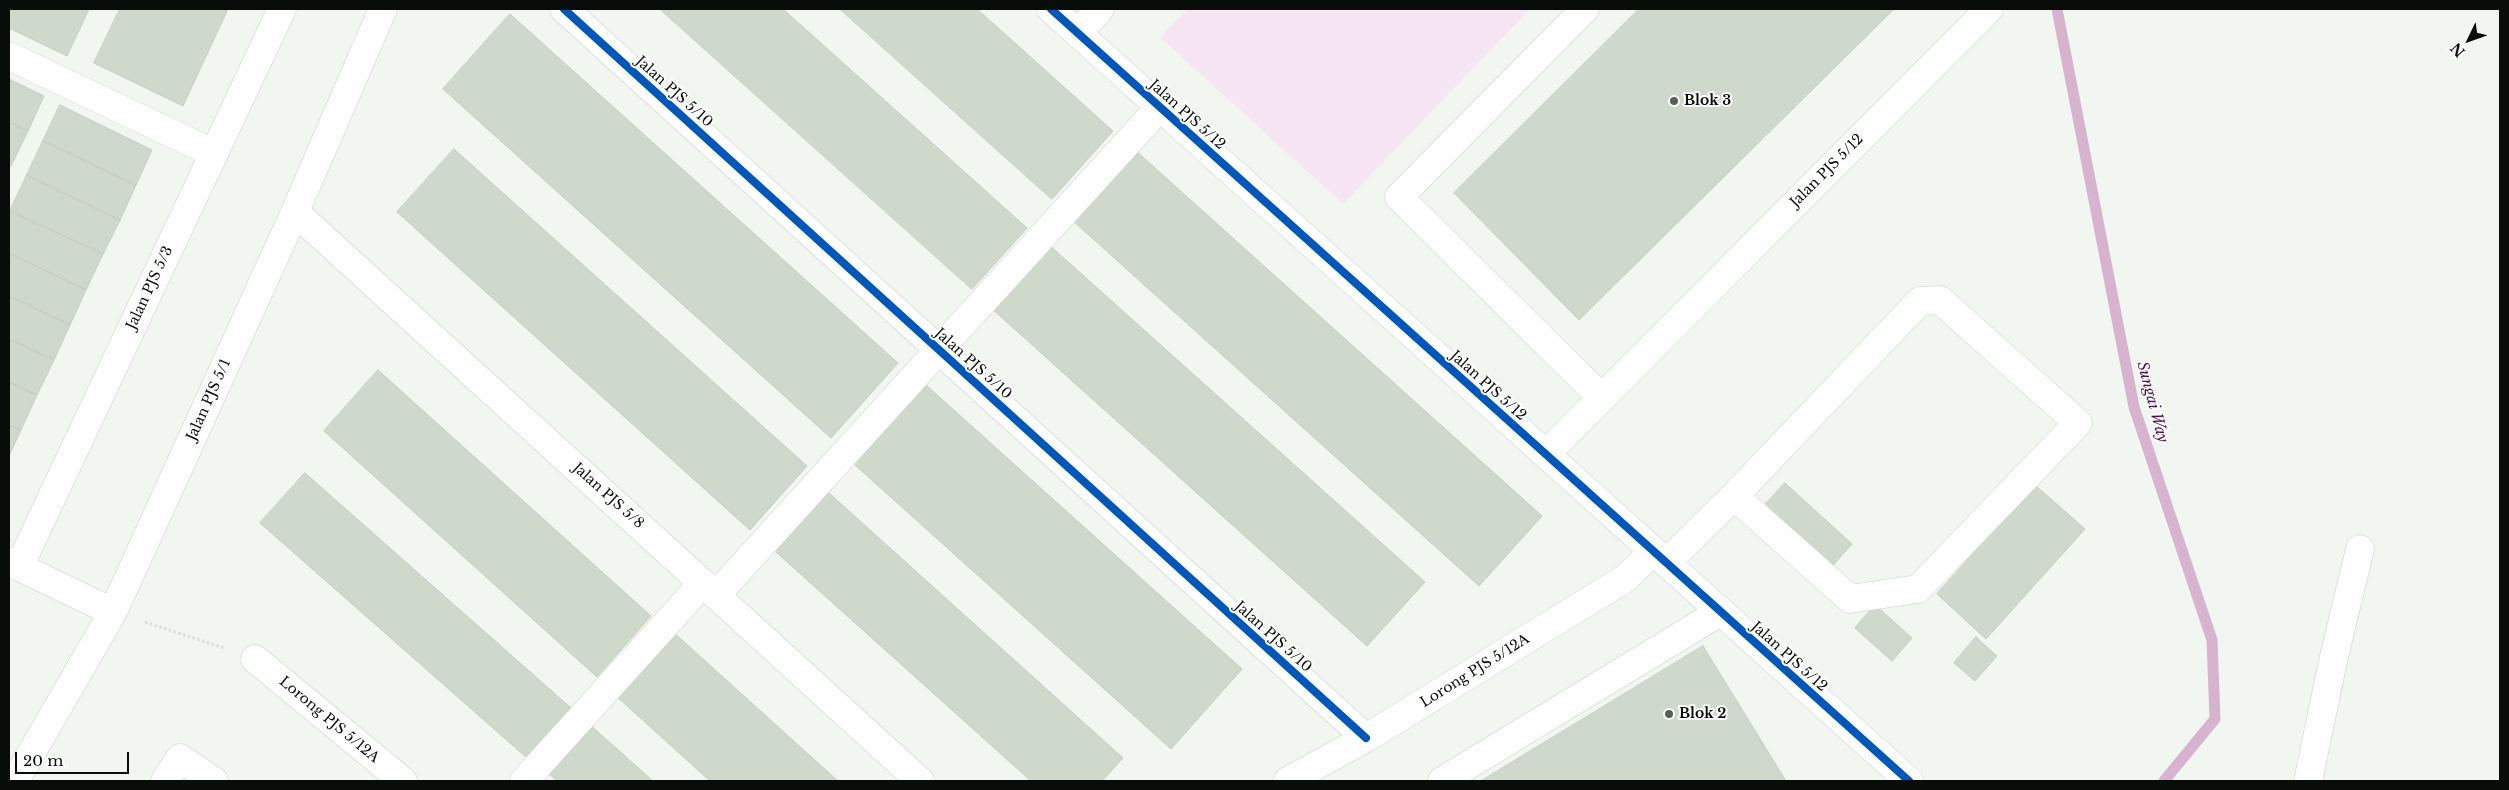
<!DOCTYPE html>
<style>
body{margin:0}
#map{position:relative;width:2509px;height:790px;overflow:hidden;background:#f1f6f0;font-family:"Libre Baskerville",serif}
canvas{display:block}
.frame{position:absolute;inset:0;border:10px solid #090d09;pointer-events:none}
.north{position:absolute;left:2444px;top:15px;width:50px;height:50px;-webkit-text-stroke:4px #fff;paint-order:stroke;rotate:228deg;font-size:14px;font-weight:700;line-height:20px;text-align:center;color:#090d09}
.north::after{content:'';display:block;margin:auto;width:18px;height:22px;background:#090d09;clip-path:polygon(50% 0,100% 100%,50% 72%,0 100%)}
.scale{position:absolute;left:15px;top:752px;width:114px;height:22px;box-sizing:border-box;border:2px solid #090d09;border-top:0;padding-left:6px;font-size:15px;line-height:18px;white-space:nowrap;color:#090d09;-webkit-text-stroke:4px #fff;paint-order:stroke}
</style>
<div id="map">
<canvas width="2509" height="790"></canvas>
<div class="frame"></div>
<div class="north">N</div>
<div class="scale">20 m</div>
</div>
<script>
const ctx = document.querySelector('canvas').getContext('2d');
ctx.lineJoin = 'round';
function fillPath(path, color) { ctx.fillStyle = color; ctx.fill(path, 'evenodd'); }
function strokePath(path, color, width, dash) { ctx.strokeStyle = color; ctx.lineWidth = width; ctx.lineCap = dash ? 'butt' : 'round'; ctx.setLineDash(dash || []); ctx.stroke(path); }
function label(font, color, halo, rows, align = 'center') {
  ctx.font = font + ' "Libre Baskerville",serif'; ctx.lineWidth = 4; ctx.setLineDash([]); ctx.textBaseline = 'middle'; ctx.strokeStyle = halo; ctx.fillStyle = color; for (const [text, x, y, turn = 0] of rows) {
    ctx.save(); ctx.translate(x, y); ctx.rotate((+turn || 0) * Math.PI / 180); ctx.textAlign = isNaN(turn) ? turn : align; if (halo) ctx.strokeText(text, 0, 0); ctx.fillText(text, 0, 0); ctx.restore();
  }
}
const green = new Path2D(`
 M1188,9H1530L1343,204L1160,37Z`);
const stream = new Path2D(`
 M2057,9L2134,407L2212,640L2215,719L2164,781`);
const building = new Path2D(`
 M9,9H89L67,56L9,28Z
 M120,9H228L183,106L94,63Z
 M660,9H783L1027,228L972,289Z
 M840,9H977L1113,131L1052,199Z
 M1639,9H1894L1579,320L1454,193Z
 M510,14L898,363L831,438L443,89Z
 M9,79L44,96L28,131L9,122Z
 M60,105L152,150L136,185L43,141Z
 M9,122L28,131L11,166L9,165Z
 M43,141L136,185L120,220L27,175Z
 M454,149L807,466L750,530L397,212Z
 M1135,150L1542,516L1479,586L1072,220Z
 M27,175L120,220L103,254L10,211Z
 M10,211L103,254L86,290L9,253Z
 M1047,243L1425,582L1367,646L990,307Z
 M9,253L86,290L70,325L9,296Z
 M9,296L70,325L54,360L9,339Z
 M9,339L54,360L37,395L9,382Z
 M378,370L651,616L597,677L324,431Z
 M9,382L37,395L21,430L9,425Z
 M926,385L1242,669L1171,749L855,465Z
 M9,425L21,430L9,456Z
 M305,473L571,708L527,758L260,523Z
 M1785,483L1852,544L1828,571L1760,510Z
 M2035,485L2085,529L1986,639L1937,594Z
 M829,493L1123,758L1102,781H1031L776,552Z
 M1875,605L1912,638L1892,661L1855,628Z
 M672,631L838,781H710L615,695Z
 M1976,637L1997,656L1975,681L1954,663Z
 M1703,646L1786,781H1481Z
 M589,724L653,781H557L547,772Z`);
const path = new Path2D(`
 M145,622L224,648`);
const minor = new Path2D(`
 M564,9L1366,738
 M1051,9L1909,781
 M1585,9L1399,197L1602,398
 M1078,33L1100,9
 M9,56L213,153
 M295,212L920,781
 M1546,454L1989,9
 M9,562L113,612
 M1666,563L1734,496L1920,301L1940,300L2078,423L1918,589L1850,599L1734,496
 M19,567L282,9
 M716,595L1160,107
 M255,659L403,781
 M15,781L113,612L295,212L383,9
 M165,781L180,758L214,781
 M524,781L703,583
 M1288,781L1366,738L1626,578L1653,551
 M1442,781L1720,612
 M2308,781L2333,661L2360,549`);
const cycleway = new Path2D(`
 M564,9L1366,738
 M1051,9L1909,781`);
const markers = [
 [1674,101,5,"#5a5f5a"],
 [1669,714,5,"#5a5f5a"]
];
const streetNames = [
 ["Jalan PJS 5/10",674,92,42],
 ["Jalan PJS 5/12",1187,115,42],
 ["Jalan PJS 5/12",1827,171,-45],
 ["Jalan PJS 5/3",150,288,-65],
 ["Jalan PJS 5/10",973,364,42],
 ["Jalan PJS 5/12",1488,386,42],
 ["Jalan PJS 5/1",209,400,-66],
 ["Jalan PJS 5/8",608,496,42],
 ["Jalan PJS 5/10",1273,637,42],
 ["Jalan PJS 5/12",1789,657,42],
 ["Lorong PJS 5/12A",1475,671,-32],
 ["Lorong PJS 5/12A",329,720,40]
];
const poiNames = [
 ["Blok 3",1684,101],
 ["Blok 2",1679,714]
];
const waterNames = [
 ["Sungai Way",2152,402,75]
];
fillPath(green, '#f6e5f2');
strokePath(stream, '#d8b3d0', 11);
fillPath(building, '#ced9cc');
strokePath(building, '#c6cbc5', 1);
strokePath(minor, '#cbd0ca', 29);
strokePath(path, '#dcdedc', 3, [2.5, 2.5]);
strokePath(minor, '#fdfefd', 28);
strokePath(cycleway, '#0057b8', 8);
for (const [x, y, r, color] of markers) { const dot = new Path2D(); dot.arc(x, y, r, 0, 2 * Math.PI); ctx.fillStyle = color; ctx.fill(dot); strokePath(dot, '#fff', 2); }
label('14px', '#090d09', '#fff', streetNames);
label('bold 14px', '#090d09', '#fff', poiNames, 'left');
label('italic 15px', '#52104a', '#fff', waterNames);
</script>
